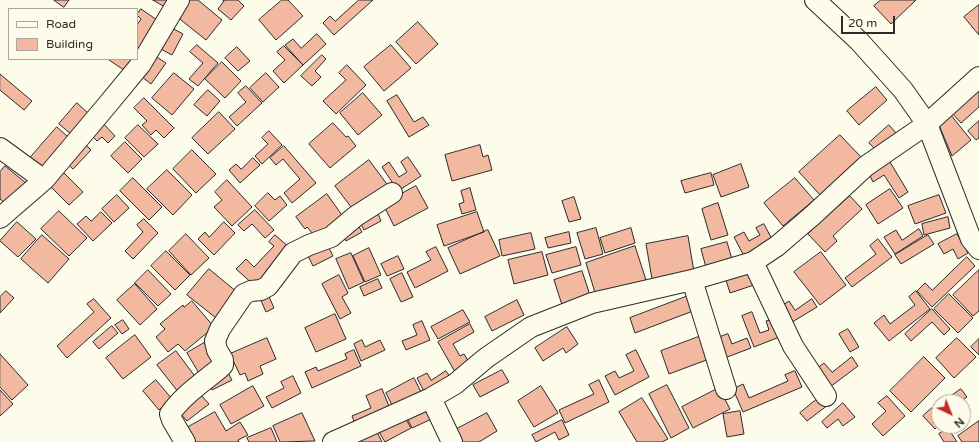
<!DOCTYPE html>
<style>
body{margin:0}
#map{position:relative;width:979px;height:442px;overflow:hidden;background:#fdfbea;font-family:"Varela Round",sans-serif}
canvas{display:block}
.legend{position:absolute;left:8px;top:8px;width:130px;height:52px;box-sizing:border-box;background:#fdfbea;border:1px solid #a9a89e;margin:0;padding:5px 7px;list-style:none;font-size:12px;color:#2b2b2b}
.legend li{display:flex;align-items:center;gap:8px;height:20px}
.legend b{width:20px;border:1px solid #a9a89e}
.north{position:absolute;left:931px;top:394px;width:40px;height:40px;box-sizing:border-box;background:#fdfbea;border:1px solid #a9a89e;border-radius:50%;rotate:137deg;font-size:11px;font-weight:700;line-height:16px;text-align:center;color:#2b2b2b}
.north::after{content:'';display:block;margin:auto;width:14px;height:18px;background:#c62828;clip-path:polygon(50% 0,100% 100%,50% 72%,0 100%)}
.scale{position:absolute;left:841px;top:16px;width:54px;height:18px;box-sizing:border-box;border:2px solid #2b2b2b;border-top:0;padding-left:5px;font-size:12px;line-height:14px;white-space:nowrap;color:#2b2b2b;-webkit-text-stroke:3px #fdfbea;paint-order:stroke}
</style>
<div id="map">
<canvas width="979" height="442"></canvas>
<ul class="legend">
<li><b style="height:5px;background:#fdfbea"></b>Road</li>
<li><b style="height:11px;background:#f2b8a0"></b>Building</li>
</ul>
<div class="north">N</div>
<div class="scale">20 m</div>
</div>
<script>
const ctx = document.querySelector('canvas').getContext('2d');
ctx.lineJoin = 'round';
function fillPath(path, color) { ctx.fillStyle = color; ctx.fill(path, 'evenodd'); }
function strokePath(path, color, width, dash) { ctx.strokeStyle = color; ctx.lineWidth = width; ctx.lineCap = dash ? 'butt' : 'round'; ctx.setLineDash(dash || []); ctx.stroke(path); }
const building = new Path2D(`
 M54,0H69L64,7Z
 M153,0H170L166,7Z
 M189,0H198L222,20L206,40L176,16Z
 M223,0H238L244,6L231,20L218,9L224,1Z
 M282,0H288L303,16L276,40L259,20Z
 M359,0H373L334,35L323,23L330,16L335,21Z
 M881,0H916L891,24L874,6Z
 M979,5V35L964,17Z
 M141,9L160,22L137,55V25L141,19L137,15Z
 M418,22L438,44L416,64L396,42Z
 M170,27L183,34L172,55L159,48Z
 M317,34L326,44L303,65L285,45L293,39L301,48Z
 M197,45L218,63L198,86L189,79L203,63L190,52Z
 M391,45L411,68L384,91L364,67Z
 M284,46L303,65L284,83L273,71L285,60L277,52Z
 M237,47L250,61L238,71L225,58Z
 M322,55L326,59L315,71L321,77L312,86L301,76Z
 M155,56L166,63L151,84L141,76Z
 M108,59H134L126,71Z
 M222,62L241,81L225,98L205,79Z
 M347,65L366,85L336,114L323,101L346,80L339,73Z
 M174,73L194,89L172,115L152,98Z
 M266,73L279,87L263,102L250,88Z
 M0,74L32,101L24,110L0,90Z
 M246,86L262,103L237,126L229,117L246,102L238,93Z
 M876,87L887,100L859,125L847,111Z
 M979,87V107L961,123L951,112Z
 M208,90L220,101L207,116L194,105Z
 M363,93L382,115L358,135L340,113Z
 M397,95L414,122L423,117L429,125L409,137L387,101Z
 M144,98L174,128L164,138L156,130L151,135L142,125L147,121L134,108Z
 M77,103L88,113L71,134L59,124Z
 M219,112L235,129L208,154L192,138Z
 M950,114L971,140L952,156L938,123Z
 M101,121L115,136L108,143L102,137L97,141L89,133Z
 M979,121V138L976,140L968,131Z
 M333,123L346,137L348,136L356,146L330,168L309,144Z
 M138,125L158,144L144,157L125,138Z
 M889,125L897,134L878,152L869,143Z
 M57,127L68,137L41,168L30,158Z
 M269,131L282,145L262,164L255,156L268,144L262,138Z
 M840,135L862,158L821,196L799,172Z
 M83,142L91,150L73,169L64,161Z
 M125,142L142,159L128,173L111,156Z
 M480,145L483,157L488,155L492,170L452,181L445,155Z
 M284,146L316,183L292,203L284,193L300,179L283,159L276,165L270,158Z
 M192,150L216,174L196,193L173,169Z
 M408,157L421,176L398,191L382,167L389,162L399,177L407,172L401,162Z
 M253,158L260,165L240,183L229,170L236,164L241,169Z
 M369,160L389,187L355,212L335,186Z
 M890,162L908,192L899,198L884,175L873,182L869,174Z
 M741,164L749,187L721,197L713,175Z
 M5,166L26,183L7,205L0,199V172Z
 M61,170L83,192L69,205L47,183Z
 M167,170L192,195L173,215L147,189Z
 M711,173L714,185L685,193L681,181Z
 M133,178L162,207L149,220L120,191Z
 M795,178L814,200L783,226L764,203Z
 M227,180L252,207L232,226L214,207L222,200L215,192Z
 M416,186L428,208L394,226L383,204Z
 M470,188L476,210L462,214L459,204L464,202L461,191Z
 M890,189L903,208L878,224L866,205Z
 M268,193L275,200L280,196L287,205L269,221L255,206Z
 M327,194L344,218L317,239L307,227L305,229L296,217Z
 M117,195L129,208L114,222L102,209Z
 M939,195L946,213L915,224L908,206Z
 M850,196L862,209L833,236L837,241L825,252L808,234Z
 M574,197L581,219L569,222L562,201Z
 M718,203L728,235L711,240L702,209Z
 M376,209L381,221L364,230L358,218Z
 M255,210L274,230L265,238L252,224L244,231L238,225Z
 M59,211L87,238L69,256L41,229Z
 M101,212L112,223L93,241L77,224L86,216L91,221Z
 M477,212L484,232L444,246L437,225Z
 M948,217L950,228L924,235L922,224Z
 M144,219L158,233L133,259L125,251L143,232L137,225Z
 M17,222L36,239L18,257L0,241Z
 M224,222L235,233L214,255L198,239L205,232L209,237Z
 M357,223L362,232L346,241L341,232Z
 M764,224L774,243L745,258L734,237L744,232L749,241L760,235L756,228Z
 M596,228L603,254L585,259L577,233Z
 M631,228L635,243L605,253L600,238Z
 M919,229L923,236L895,254L884,237L896,230L902,240Z
 M488,230L500,256L460,274L448,248Z
 M569,232L571,243L548,248L545,238Z
 M531,233L535,249L502,256L499,240Z
 M186,234L209,258L191,275L169,251Z
 M957,234L968,253L958,259L953,249L944,254L938,244Z
 M42,235L69,259L48,283L21,259Z
 M275,235L290,248L255,286L236,269L246,259L254,267L274,246L269,242Z
 M928,235L934,244L901,264L895,255Z
 M688,236L694,272L652,279L646,244Z
 M878,239L892,257L852,287L845,278L876,254L870,246Z
 M727,242L733,263L707,271L701,249Z
 M327,244L333,256L313,266L307,254Z
 M635,246L646,280L596,296L586,263Z
 M436,247L448,271L415,288L407,272L431,260L426,252Z
 M576,247L581,265L552,273L546,255Z
 M369,248L381,275L365,282L353,256Z
 M166,251L190,275L175,290L151,266Z
 M542,252L548,275L514,284L508,260Z
 M821,252L846,285L820,305L794,272Z
 M351,253L364,282L349,289L336,259Z
 M398,256L404,269L387,276L381,264Z
 M967,257L975,266L932,307L917,291L925,283L932,290Z
 M209,269L237,292L216,318L187,295Z
 M148,270L171,294L158,306L135,283Z
 M979,270V311L973,316L953,295Z
 M582,271L591,298L563,308L554,280Z
 M753,271L757,284L730,293L726,280Z
 M402,273L413,297L401,302L390,279Z
 M339,275L348,293L342,297L351,313L340,319L322,284Z
 M378,279L382,288L364,296L360,287Z
 M135,284L157,309L140,325L117,300Z
 M6,291L14,298L0,313V297Z
 M916,291L930,309L889,341L874,323L884,315L890,324L915,305L909,297Z
 M267,292L274,308L266,312L259,296Z
 M949,294L973,318L958,333L934,309Z
 M688,296L693,311L635,333L630,318Z
 M94,299L111,318L67,358L57,346L94,312L87,304Z
 M812,299L817,307L789,324L779,308L789,301L795,310Z
 M517,300L524,315L492,331L485,317Z
 M192,301L214,327L185,351L178,344L168,352L156,337L165,329L160,324L183,305L184,307Z
 M932,309L950,329L944,335L932,322L911,341L905,334Z
 M463,310L470,322L438,339L431,327Z
 M752,312L760,333L769,330L766,321L776,318L782,336L754,347L742,316Z
 M335,314L346,339L316,352L305,328Z
 M123,320L129,329L122,334L115,325Z
 M422,321L430,340L406,350L402,341L417,335L413,325Z
 M470,324L474,332L453,344L460,356L464,354L470,364L455,372L438,342Z
 M112,326L118,333L99,349L93,342Z
 M567,327L578,344L566,353L563,348L543,361L535,348Z
 M848,329L859,347L850,352L839,334Z
 M728,334L732,344L747,338L751,348L722,359L715,339Z
 M135,335L151,357L123,379L106,358Z
 M701,336L709,359L669,374L661,351Z
 M267,338L276,359L260,366L263,374L248,381L245,373L240,375L230,354Z
 M957,338L976,357L954,378L936,358Z
 M979,339V355L971,347Z
 M362,340L365,347L380,340L385,350L361,361L354,344Z
 M204,343L218,364L200,375L187,353Z
 M354,350L361,366L312,388L305,372L316,367L318,371L347,359L345,354Z
 M636,350L649,377L615,395L605,376L615,371L619,378L634,371L626,355Z
 M176,351L197,379L179,393L157,365Z
 M0,354L28,385L12,400L0,387Z
 M852,357L858,366L830,387L816,369L824,363L832,372Z
 M924,357L945,378L911,412L890,391Z
 M502,370L509,382L480,397L473,385Z
 M446,371L452,380L426,395L417,378L427,373L431,380Z
 M795,371L802,387L743,412L733,389L743,384L749,398L788,381L785,375Z
 M228,373L232,380L212,390L209,383Z
 M293,376L301,393L272,408L266,397L284,388L281,382Z
 M414,378L422,394L394,409L386,393Z
 M156,380L172,399L159,410L143,391Z
 M599,380L609,402L565,423L559,410L594,394L589,385Z
 M667,385L689,428L671,438L649,394Z
 M253,386L264,406L231,424L220,405Z
 M541,386L558,413L534,427L518,401Z
 M719,388L730,409L693,428L682,407Z
 M382,389L391,411L356,426L352,416L371,408L366,396Z
 M961,389L967,397L960,402H943Z
 M0,390L13,404L0,416Z
 M201,395L209,404L187,421L180,413Z
 M821,396L828,405L807,421L800,413Z
 M887,396L905,416L883,436L872,424L886,411L878,403Z
 M642,398L668,439L662,442H637L619,412Z
 M843,403L855,417L843,426L838,419L827,428L822,422Z
 M430,404L436,417L412,428L406,416Z
 M932,408L939,416V425L935,429L923,416Z
 M740,411L744,434L727,437L723,414Z
 M215,412L226,431L240,422L248,435L238,440L239,442H190L183,430Z
 M302,413L315,441L280,442L273,426Z
 M487,413L497,431L479,442H458L453,431Z
 M404,416L411,428L385,442L378,430Z
 M562,420L569,435L559,440L555,432L536,442L532,435Z
 M979,421V442H962L958,436Z
 M271,428L277,442H249L247,438Z
 M948,428L957,442H944L939,434Z
 M376,430L382,442H354Z`);
const minor = new Path2D(`
 M815,0L859,41L903,90L927,124L971,239L979,249
 M0,148L44,180
 M0,218L44,180L108,104L141,64L179,0
 M753,262L793,346L826,396
 M692,280L726,389
 M431,398L452,442
 M185,442L172,420L170,414C182,396 203,382 220,368L223,365V360L217,350L215,341L220,329L244,294L251,291L261,290L268,286L293,253L309,245L331,237L356,216L392,193
 M333,442L431,398L455,384L486,358L531,327L592,303L692,280L753,262L777,246L812,216L866,166L927,124L979,77`);
fillPath(building, '#f2b8a0');
strokePath(building, '#2b2b2b', 1);
strokePath(minor, '#2b2b2b', 22);
strokePath(minor, '#fdfbea', 20);
</script>
